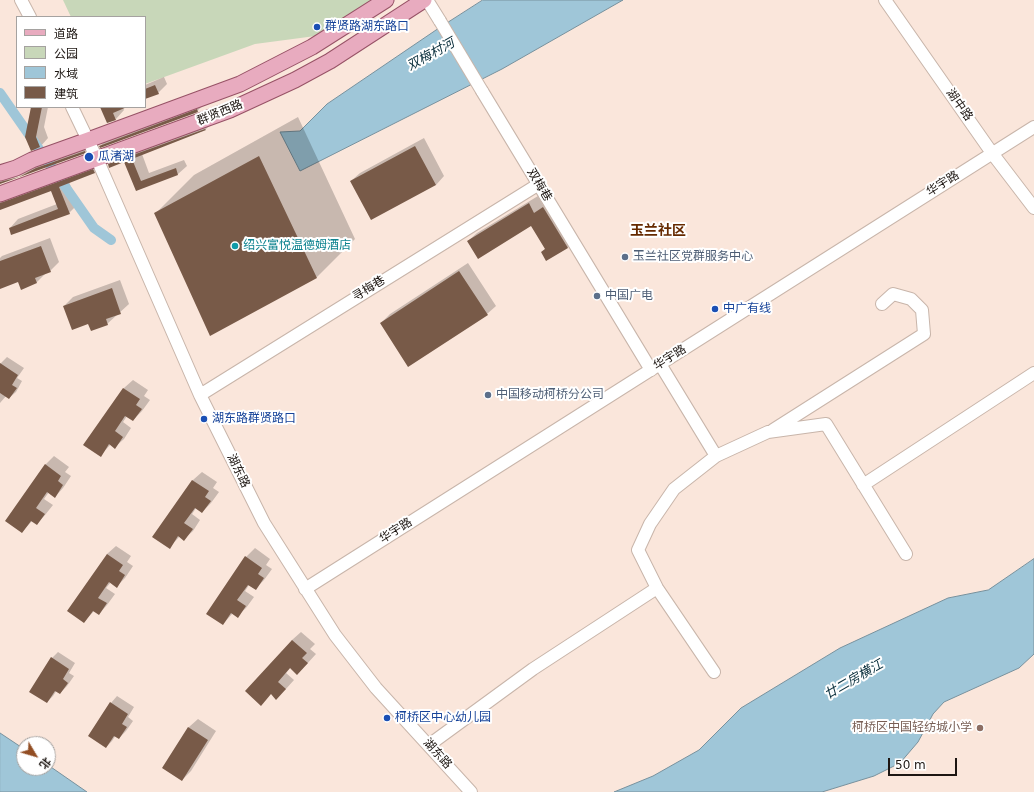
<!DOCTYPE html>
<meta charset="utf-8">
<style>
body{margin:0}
#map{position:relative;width:1034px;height:792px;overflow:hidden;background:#fae6db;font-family:"DejaVu Sans","Noto Sans SC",sans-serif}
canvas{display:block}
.legend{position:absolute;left:16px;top:16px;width:130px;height:92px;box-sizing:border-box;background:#fff;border:1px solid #a5a2a0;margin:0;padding:5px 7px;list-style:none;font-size:12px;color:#1d1612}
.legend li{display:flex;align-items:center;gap:8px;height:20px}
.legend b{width:20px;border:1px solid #a5a2a0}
.north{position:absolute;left:16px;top:736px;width:40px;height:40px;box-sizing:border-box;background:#fff;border:1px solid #a5a2a0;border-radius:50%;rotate:128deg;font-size:11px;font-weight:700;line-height:16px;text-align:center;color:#1d1612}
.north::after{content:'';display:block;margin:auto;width:14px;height:18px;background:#924d23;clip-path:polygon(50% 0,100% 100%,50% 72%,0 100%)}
.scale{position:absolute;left:888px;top:758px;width:69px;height:18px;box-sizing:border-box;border:2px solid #1d1612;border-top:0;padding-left:5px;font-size:12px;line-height:14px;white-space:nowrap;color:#1d1612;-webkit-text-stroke:3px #fff;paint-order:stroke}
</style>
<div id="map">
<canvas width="1034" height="792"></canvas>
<ul class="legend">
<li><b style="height:5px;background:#e8abbf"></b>道路</li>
<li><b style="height:11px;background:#c8d7b9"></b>公园</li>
<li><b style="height:11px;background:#9fc6d8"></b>水域</li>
<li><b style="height:11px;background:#785a48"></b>建筑</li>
</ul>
<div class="north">北</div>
<div class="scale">50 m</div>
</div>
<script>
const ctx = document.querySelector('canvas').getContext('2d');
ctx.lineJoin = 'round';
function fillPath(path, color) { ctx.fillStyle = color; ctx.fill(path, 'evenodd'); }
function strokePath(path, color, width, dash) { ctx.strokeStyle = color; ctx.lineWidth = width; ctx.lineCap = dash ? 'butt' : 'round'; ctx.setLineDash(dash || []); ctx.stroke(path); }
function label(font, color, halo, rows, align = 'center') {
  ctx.font = font + ' "DejaVu Sans","Noto Sans SC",sans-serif'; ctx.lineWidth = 4; ctx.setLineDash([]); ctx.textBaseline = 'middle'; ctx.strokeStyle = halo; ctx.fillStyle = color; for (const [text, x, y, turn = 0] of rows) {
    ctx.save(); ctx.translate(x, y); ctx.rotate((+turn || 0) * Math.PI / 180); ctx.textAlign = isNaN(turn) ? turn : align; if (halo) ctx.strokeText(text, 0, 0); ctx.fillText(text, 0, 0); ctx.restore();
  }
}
const green = new Path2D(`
 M63,0H376L323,35L255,44L145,84V17H71Z`);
const water = new Path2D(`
 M483,0H623L502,69L300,171L280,132L300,131L327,104L439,28Z
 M1034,559V654L1019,668L944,702L933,714L918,742L900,763L874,776L822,792H614L653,776L699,750L741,708L840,648L948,598L988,590Z
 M0,733L24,749V768H48V765L87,792H0Z`);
const shadow = new Path2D(`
 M164,77L167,84L158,93L145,98V85Z
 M206,103L197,111L100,146L109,137Z
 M33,107H48L44,127L48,138L40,147L32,150Z
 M104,107H125L123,108L124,110L116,119Z
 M298,117L355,239L317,277L155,214L194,175Z
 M214,121L205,130L142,154L149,173L184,160L187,166L178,174L136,190L125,161L109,165L117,156Z
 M424,138L444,176L436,185L351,181L360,173Z
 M94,144L85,152L0,183V174Z
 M103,164L94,172L69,182L78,204L69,213L10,228L18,219L57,204L51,190L0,209V187Z
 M538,196L543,205L552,199L576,238L568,247L546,260L542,252L546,248L531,225L468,241L477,233Z
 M50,238L59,262L50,271L45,274L37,282L21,288L19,281L0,282V258L2,256Z
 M468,263L496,306L487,314L381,323L390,314Z
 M120,280L129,304L107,324L89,323L64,306L73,297Z
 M7,357L24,368L17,378L22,381L16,392L9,398L6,396L0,403V364Z
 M133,380L148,390L144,396L150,400L142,411L133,420L127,416L123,422L131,428L124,439L115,447L111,444L101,455L85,444L124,388Z
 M54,456L69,467L65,472L71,476L63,488L55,497L49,492L44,499L53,505L45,515L37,524L32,521L22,532L45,465Z
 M202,472L217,482L213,488L219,492L211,503L202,512L196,508L192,514L200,520L193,531L184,539L180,536L170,547L154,536L193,480Z
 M116,546L131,556L127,562L133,566L125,578L117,586L111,582L106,588L115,594L107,605L99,614L94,611L84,622L107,554Z
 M255,548L270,559L266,565L272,569L264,580L255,589L249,585L245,591L254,597L246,608L237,616L233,613L223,624L246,557Z
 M301,632L315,644L310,649L316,654L306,665L291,667L286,673L294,680L285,690L271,693L292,640Z
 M58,652L75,663L69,673L74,676L67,686L60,693L57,690L53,696L47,702L52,658Z
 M117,696L134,707L128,717L133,721L126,731L119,738L116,735L112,741L106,747L111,703Z
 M198,719L216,731L191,771L182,780L163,768L189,727Z`);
const canal = new Path2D(`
 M0,93L94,228L111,240`);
const building = new Path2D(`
 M155,85L159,94L145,99V89Z
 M31,107H42L36,137L40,147L31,151L25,137Z
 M100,107H127L113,113L116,120L107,123Z
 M197,109L198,112L100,148L99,146Z
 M205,129L206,130L132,159L141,181L176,168L178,175L136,191L124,162L109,168L108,164Z
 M415,146L436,185L371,220L350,181Z
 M85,151L86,153L0,184V182L19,177L36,168Z
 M259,156L317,278L210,336L154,213Z
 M93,169L95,173L59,187L70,214L11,235L9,228L58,209L51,191L0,210V203L3,202Z
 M529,203L534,213L543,207L568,248L546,261L541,252L545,249L531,226L478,259L467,241Z
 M41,246L51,272L35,278L37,283L21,290L18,282L0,289V261Z
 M459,271L488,315L408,367L380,323Z
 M112,288L121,314L106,319L108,325L91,331L88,324L72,330L63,306Z
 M0,363L18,375L12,385L17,388L9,399L0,393Z
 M123,388L140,399L136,405L142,409L133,421L125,416L115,431L123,437L115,449L109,444L101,457L83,445Z
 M45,464L61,476L58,481L63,485L55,498L47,492L36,508L45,514L37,525L31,521L22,533L5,521Z
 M192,480L209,491L205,497L211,501L202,513L195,508L184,523L193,529L184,541L178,536L170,549L152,537Z
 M107,554L123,565L119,571L125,575L117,588L109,582L98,598L107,603L99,615L93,611L84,623L67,611Z
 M245,556L262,568L258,574L264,578L256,590L248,585L237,600L246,606L238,618L231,613L223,625L206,614Z
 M292,640L307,653L302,658L308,663L297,675L290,668L278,682L286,689L276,700L271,694L261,706L245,691Z
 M51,657L69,669L63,679L68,683L60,694L55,691L47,703L29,692Z
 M110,702L128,714L122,724L127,727L119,739L114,736L106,748L88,736Z
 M188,727L208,740L182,781L162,768Z`);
const minor = new Path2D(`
 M21,0L30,17
 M427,0L440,21
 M885,0L992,153L1034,208
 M482,91L651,370
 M72,107L97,159L200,395L264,523L335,635L376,688L471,792
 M660,364L716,456
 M200,395L539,184
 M773,430L924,334L922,310L911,299L893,294L882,304
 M863,485L1034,373
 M305,589L1034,127
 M714,672L657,588L638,550L650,524L674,489L716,456L768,432L826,424L906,554
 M429,745L533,669L657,588`);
const major = new Path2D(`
 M0,173L16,168L32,160L88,140L240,84L312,47L386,0
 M0,194L230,110L295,80L330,61L424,0`);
const minorBridge = new Path2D(`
 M440,21L482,91`);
const markers = [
 [317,27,4,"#1a4fb4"],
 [89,157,5,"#1a4fb4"],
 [235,246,4,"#0f9aa8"],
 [625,257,4,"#5c6f8a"],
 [597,296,4,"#5c6f8a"],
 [715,309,4,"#1a4fb4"],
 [488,395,4,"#5c6f8a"],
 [204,419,4,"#1a4fb4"],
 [387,718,4,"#1a4fb4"],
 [980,728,4,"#8d6e63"]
];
const transitNames = [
 ["群贤路湖东路口",325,27],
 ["瓜渚湖",98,157],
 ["中广有线",723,309],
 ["湖东路群贤路口",212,419],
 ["柯桥区中心幼儿园",395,718]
];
const streetNames = [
 ["湖中路",959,105,55],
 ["群贤西路",220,113,-22],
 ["华宇路",943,184,-32],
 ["双梅巷",539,185,59],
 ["寻梅巷",369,289,-32],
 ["华宇路",670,358,-32],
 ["湖东路",238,471,64],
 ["华宇路",396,531,-32],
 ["湖东路",437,754,48]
];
const cultureNames = [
 ["绍兴富悦温德姆酒店",243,246]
];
const serviceNames = [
 ["玉兰社区党群服务中心",633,257],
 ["中国广电",605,296],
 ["中国移动柯桥分公司",496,395]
];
const educationNames = [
 ["柯桥区中国轻纺城小学",972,728]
];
const waterNames = [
 ["双梅村河",431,55,-29],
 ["廿二房横江",854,680,-30]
];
const quarterNames = [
 ["玉兰社区",658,231]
];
fillPath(green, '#c8d7b9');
fillPath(water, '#9fc6d8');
strokePath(water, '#78919d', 1);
fillPath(shadow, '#0003');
strokePath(canal, '#9fc6d8', 10);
fillPath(building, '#785a48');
strokePath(minor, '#c8b5aa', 14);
strokePath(major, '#975266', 17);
strokePath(minor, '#fff', 12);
strokePath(major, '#e8abbf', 15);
strokePath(minorBridge, '#c8b5aa', 14, []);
strokePath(minorBridge, '#fff', 12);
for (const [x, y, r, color] of markers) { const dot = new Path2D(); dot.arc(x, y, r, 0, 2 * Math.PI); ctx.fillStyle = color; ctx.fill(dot); strokePath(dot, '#fff', 1.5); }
label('12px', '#164399', '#fff', transitNames, 'left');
label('12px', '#1d1612', '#fff', streetNames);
label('12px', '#0d838f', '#fff', cultureNames, 'left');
label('12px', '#4e5e75', '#fff', serviceNames, 'left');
label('12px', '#785e54', '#fff', educationNames, 'right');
label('italic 13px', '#092e3b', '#fff', waterNames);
label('bold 14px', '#662a00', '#fff', quarterNames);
</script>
